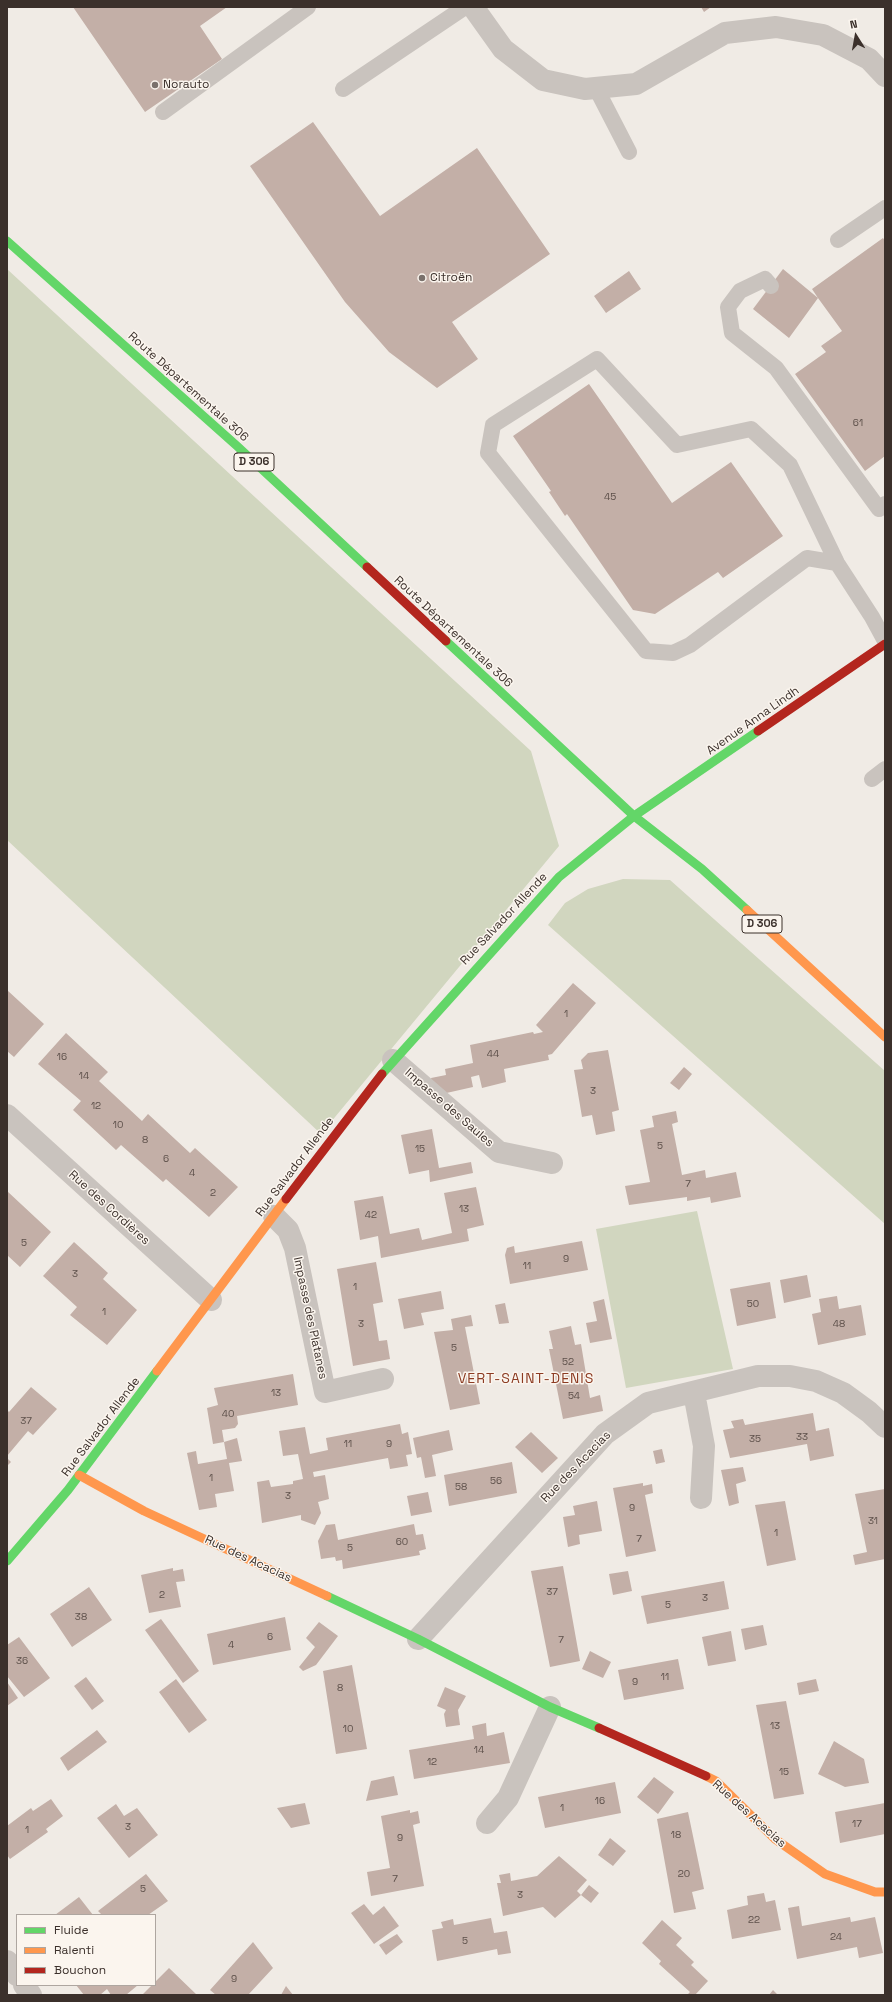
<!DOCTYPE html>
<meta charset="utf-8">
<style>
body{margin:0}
#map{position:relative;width:892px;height:2002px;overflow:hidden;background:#f0ebe5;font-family:"Space Grotesk",sans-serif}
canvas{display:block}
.frame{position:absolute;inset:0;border:8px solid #3b302b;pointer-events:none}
.legend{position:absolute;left:16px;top:1914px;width:140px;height:72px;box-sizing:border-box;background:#fbf5ee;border:1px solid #aea6a0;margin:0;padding:5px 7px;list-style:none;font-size:12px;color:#3b302b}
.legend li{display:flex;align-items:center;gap:8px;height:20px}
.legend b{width:20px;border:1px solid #aea6a0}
.north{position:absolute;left:836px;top:16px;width:40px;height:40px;-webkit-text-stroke:3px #fbf5ee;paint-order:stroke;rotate:349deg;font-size:11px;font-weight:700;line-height:16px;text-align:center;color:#3b302b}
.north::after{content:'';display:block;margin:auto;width:14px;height:18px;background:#3b302b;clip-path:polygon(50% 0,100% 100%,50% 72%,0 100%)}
</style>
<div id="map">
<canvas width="892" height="2002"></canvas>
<div class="frame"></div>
<ul class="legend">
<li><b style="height:5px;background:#63d668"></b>Fluide</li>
<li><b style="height:5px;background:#ff974d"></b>Ralenti</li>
<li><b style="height:5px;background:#b3261e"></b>Bouchon</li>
</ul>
<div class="north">N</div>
</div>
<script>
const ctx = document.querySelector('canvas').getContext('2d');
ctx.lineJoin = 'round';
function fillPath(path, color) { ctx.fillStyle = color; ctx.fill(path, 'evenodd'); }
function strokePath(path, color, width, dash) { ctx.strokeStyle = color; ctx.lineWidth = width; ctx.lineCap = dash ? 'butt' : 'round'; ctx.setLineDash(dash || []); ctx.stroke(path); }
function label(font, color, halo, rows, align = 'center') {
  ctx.font = font + ' "Space Grotesk",sans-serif'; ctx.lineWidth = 3; ctx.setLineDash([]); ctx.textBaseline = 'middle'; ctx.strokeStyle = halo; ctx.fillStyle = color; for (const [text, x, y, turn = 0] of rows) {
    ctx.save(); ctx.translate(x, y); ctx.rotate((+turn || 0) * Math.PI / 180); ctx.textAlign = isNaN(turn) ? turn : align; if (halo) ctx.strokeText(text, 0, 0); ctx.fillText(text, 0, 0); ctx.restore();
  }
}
const green = new Path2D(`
 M7,269L531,751L559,846L321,1134L7,840Z
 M623,879L670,880L885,1071V1224L548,925L565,903L588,889Z
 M697,1211L733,1369L626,1388L596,1229Z`);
const building = new Path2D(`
 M73,7H227L200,26L222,59L145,112Z
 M701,7H711L704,12Z
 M313,122L380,216L477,148L550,254L452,322L478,359L437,388L389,352L345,302L250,166Z
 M883,238L885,241V456L865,471L795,374L826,352L821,346L842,331L818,298L789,338L753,309L783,269L818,298L812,289Z
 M629,271L641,289L606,313L594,296Z
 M589,384L672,503L731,462L783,536L723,578L718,572L655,614L633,610L567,514L565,516L549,492L551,491L513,436Z
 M573,983L596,1003L552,1054L548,1055L549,1060L504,1069L506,1082L482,1088L479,1075L471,1077L473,1087L442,1094L432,1084L431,1078L446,1075L445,1069L473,1063L470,1045L533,1032L534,1034L543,1032L536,1025Z
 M7,990L44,1024L14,1057L7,1051Z
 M66,1033L108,1072L99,1081L142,1121L148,1114L190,1153L195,1148L238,1187L209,1217L166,1179L163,1182L121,1145L116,1150L73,1110L81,1101L38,1064Z
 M608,1050L619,1110L612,1112L615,1131L596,1135L592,1115L582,1117L574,1070L583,1069L581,1060L588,1053Z
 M684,1067L692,1074L679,1090L670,1083Z
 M676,1111L678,1122L672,1124L682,1175L705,1170L706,1178L736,1172L741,1197L711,1203L710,1197L687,1201V1197L629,1205L625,1186L650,1182L640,1130L654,1127L652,1116Z
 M432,1129L439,1168L471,1162L473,1173L430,1182L429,1170L409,1174L401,1135Z
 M476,1187L484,1225L467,1229L469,1241L381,1258L378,1236L360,1240L354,1201L383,1196L390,1234L419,1228L422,1240L452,1233L444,1193Z
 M7,1191L51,1232L20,1267L7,1255Z
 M582,1241L588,1270L510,1284L505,1255L507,1248L514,1246L515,1253Z
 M74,1242L108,1273L103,1279L137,1310L107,1345L70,1315L77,1307L43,1276Z
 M376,1262L383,1302L373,1304L379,1341L387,1340L390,1359L353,1366L337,1269Z
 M807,1275L811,1297L784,1303L780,1280Z
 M770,1282L776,1318L737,1326L730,1289Z
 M441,1291L444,1309L421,1313L424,1325L404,1329L398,1299Z
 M837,1296L839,1309L861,1305L866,1335L818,1345L812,1314L821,1312L819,1299Z
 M604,1299L612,1339L590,1343L586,1323L597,1321L593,1302Z
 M505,1303L509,1323L499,1324L495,1305Z
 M471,1315L473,1326L465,1327L480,1404L450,1410L434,1332L453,1330L451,1319Z
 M571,1326L575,1345L581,1344L590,1398L600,1395L603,1411L563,1419L549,1349H553L549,1331Z
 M293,1374L298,1405L237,1416L238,1424L235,1428L222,1430L224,1442L213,1444L207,1408L218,1405L214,1388Z
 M31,1387L57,1409L33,1435L28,1431L7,1456V1410L9,1412Z
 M813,1413L816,1431L829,1428L834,1456L810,1461L807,1444L730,1458L723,1430L734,1428L731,1421L743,1419L745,1425Z
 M400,1424L402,1434L408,1432L412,1454L406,1455L408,1466L390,1469L388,1458L313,1472L314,1477L325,1475L329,1499L318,1502L321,1513L315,1525L301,1520V1515L262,1523L257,1482L269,1480L271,1487L293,1484V1481L303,1479L298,1454L283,1456L279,1431L305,1427L310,1454L328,1450L326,1438Z
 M449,1430L453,1450L432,1455L436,1476L425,1478L421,1457L417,1458L413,1438Z
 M531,1432L558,1458L542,1473L515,1447Z
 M237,1438L242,1461L229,1463L234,1491L215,1494L217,1507L199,1510L187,1453L196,1451L198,1464L227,1459L224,1442Z
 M662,1449L665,1462L656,1464L653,1451Z
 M7,1458L11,1462L7,1466Z
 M512,1462L517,1493L449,1506L444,1475Z
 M743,1467L746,1481L736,1484L739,1503L729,1506L721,1470Z
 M643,1483V1486L652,1484L653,1493L645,1495L656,1551L626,1557L613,1488Z
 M885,1489V1559L855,1565L853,1555L867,1552L855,1494Z
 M428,1492L432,1512L411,1516L407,1496Z
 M597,1501L602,1531L579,1535L580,1544L568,1547L563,1517L575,1515L573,1506Z
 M785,1501L796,1560L767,1566L755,1505Z
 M335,1524L338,1540L414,1524L416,1535L423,1534L426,1549L419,1551L420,1555L343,1569L342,1560L336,1561L335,1557L321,1559L318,1541L326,1525Z
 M563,1566L580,1661L550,1667L531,1571Z
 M173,1568V1571L183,1569L185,1581L176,1582L181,1607L149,1613L141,1575Z
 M628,1571L632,1591L613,1595L609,1574Z
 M724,1581L729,1609L647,1624L641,1596Z
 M89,1587L112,1620L72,1647L50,1614Z
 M285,1617L291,1650L213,1665L207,1634Z
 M161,1619L199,1671L183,1683L145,1630Z
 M319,1622L338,1636L316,1665L303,1671L299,1667L315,1647L306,1638Z
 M763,1625L767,1645L745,1650L741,1629Z
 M731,1631L736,1661L708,1666L702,1637Z
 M19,1637L50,1678L24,1697L7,1676V1645Z
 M590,1651L611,1662L603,1678L582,1669Z
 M678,1659L684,1689L624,1700L618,1670Z
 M352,1665L367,1749L336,1754L323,1671Z
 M86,1677L104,1701L92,1710L74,1686Z
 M176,1679L207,1720L189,1733L159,1692Z
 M816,1679L819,1691L799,1695L797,1683Z
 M7,1682L18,1698L7,1706Z
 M445,1687L466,1696L458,1710L460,1725L446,1727L444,1714L446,1710L437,1706Z
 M786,1701L804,1794L774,1799L756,1705Z
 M486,1723L487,1736L504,1732L510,1763L414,1779L409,1750L474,1739L472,1726Z
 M97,1730L107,1742L68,1771L60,1758Z
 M834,1741L864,1759L869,1783L845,1787L818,1774Z
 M394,1776L398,1795L366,1801L371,1781Z
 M654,1777L674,1792L658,1814L637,1797Z
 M615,1782L621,1813L545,1828L538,1797Z
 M51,1799L63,1816L46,1829L48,1832L10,1859L7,1855V1826L31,1808L33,1811Z
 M305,1803L310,1824L291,1828L277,1808Z
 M885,1803V1834L840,1843L835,1812Z
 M116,1804L124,1816L137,1808L158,1835L129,1858L97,1818Z
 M410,1810V1813L418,1811L420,1823L413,1825L424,1886L371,1896L367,1872L390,1868L381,1816Z
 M688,1812L704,1889L692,1892L696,1909L674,1913L657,1819Z
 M610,1838L626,1851L613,1866L598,1855Z
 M559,1856L587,1880L577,1891L581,1895L589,1885L599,1893L591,1903L581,1895L555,1918L543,1907L503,1916L497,1883H501L499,1875L510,1873L511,1881L537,1876Z
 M146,1874L168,1901L148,1915H102L98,1911Z
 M764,1893L766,1902L775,1900L781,1930L732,1939L727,1910L748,1905L747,1896Z
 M79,1897L93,1915H55Z
 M364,1904L373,1915L384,1906L399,1926L374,1944L351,1913Z
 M799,1906L802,1926L850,1917L851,1922L875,1917L883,1953L859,1958L857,1947L797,1959L788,1908Z
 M491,1918L494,1933L507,1931L511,1953L498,1955L497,1949L437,1961L432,1930L443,1928L441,1922L453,1919L454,1925Z
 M662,1920L682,1938L676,1945L694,1962L691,1965L708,1981L695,1995H687L690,1992L659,1964L661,1961L642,1943Z
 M397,1934L403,1942L386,1955L379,1945Z
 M253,1942L273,1968L248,1995H216L210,1990Z
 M169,1968L197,1995H142L152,1985H155V1982Z
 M76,1985H138L126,1995H111L107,1989L100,1995H84Z
 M286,1986L293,1995H281Z
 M773,1990L778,1995H769Z`);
const lane = new Path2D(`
 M596,88L629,152
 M343,89L465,7
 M163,112L308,7
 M838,240L885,208
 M771,286L765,279L740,291L728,307L732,333L776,368L879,509L885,504
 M837,563L807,558L690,645L673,653L646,651L488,453L493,425L597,359L677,445L751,429L790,465L837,563L872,617L885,641
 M872,779L885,769`);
const street = new Path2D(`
 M473,7L503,49L543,80L585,89L636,84L725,33L776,27L823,35L869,59L885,76
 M393,1060L499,1152L552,1163
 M7,1115L211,1300
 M274,1216L288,1230L295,1248L325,1392L383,1379
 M694,1393L704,1446L701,1498
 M418,1639L605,1434L648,1403L758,1376H790L816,1381L843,1393L869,1412L885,1427
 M487,1823L508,1798L550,1707
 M7,1961L17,1975
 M24,1985L31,1995`);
const fast = new Path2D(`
 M7,241L237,446L367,567
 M446,641L634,816L702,869L747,910
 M382,1074L559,877L634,816L758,731
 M7,1561L68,1490L157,1371
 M327,1596L418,1639L550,1707L599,1728`);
const slow = new Path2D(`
 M747,910L885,1037
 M157,1371L286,1199
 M79,1475L144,1511L327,1596
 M706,1776L716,1781L775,1839L825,1874L875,1892H885`);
const jam = new Path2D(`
 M367,567L446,641
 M758,731L885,644
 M286,1199L382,1074
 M599,1728L706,1776`);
const markers = [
 [155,85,4,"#7a716c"],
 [422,278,4,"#7a716c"]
];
const numberNames = [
 ["61",858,423],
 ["45",610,497],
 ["1",566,1014],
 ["44",493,1054],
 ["16",62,1057],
 ["14",84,1076],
 ["3",593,1091],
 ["12",96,1106],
 ["10",118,1125],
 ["8",145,1140],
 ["5",660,1146],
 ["15",420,1149],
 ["6",166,1159],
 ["4",192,1173],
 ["7",688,1184],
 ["2",213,1193],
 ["13",464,1209],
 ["42",371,1215],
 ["5",24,1243],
 ["9",566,1259],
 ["11",527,1266],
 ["3",75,1274],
 ["1",355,1287],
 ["50",753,1304],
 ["1",104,1312],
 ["3",361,1324],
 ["48",839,1324],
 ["5",454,1348],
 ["52",568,1362],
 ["13",276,1393],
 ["54",574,1396],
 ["40",228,1414],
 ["37",26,1421],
 ["33",802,1437],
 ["35",755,1439],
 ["11",348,1444],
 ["9",389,1444],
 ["1",211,1478],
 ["56",496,1481],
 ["58",461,1487],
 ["3",288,1496],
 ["9",632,1508],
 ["31",873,1521],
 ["1",776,1533],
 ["7",639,1539],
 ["60",402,1542],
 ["5",350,1548],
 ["37",552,1592],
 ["2",162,1595],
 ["3",705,1598],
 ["5",668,1605],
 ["38",81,1617],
 ["6",270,1637],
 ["7",561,1640],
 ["4",231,1645],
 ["36",22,1661],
 ["11",665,1677],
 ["9",635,1682],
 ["8",340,1688],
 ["13",775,1726],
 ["10",348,1729],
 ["14",479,1750],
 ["12",432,1762],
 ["15",784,1772],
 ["16",600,1801],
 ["1",562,1808],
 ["17",857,1824],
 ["3",128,1827],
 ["1",27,1830],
 ["18",676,1835],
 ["9",400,1838],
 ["20",684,1874],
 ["7",395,1879],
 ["5",143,1889],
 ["3",520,1895],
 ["22",754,1920],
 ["24",836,1937],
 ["5",465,1941],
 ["9",234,1979]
];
const shields = [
 [254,462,40],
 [762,924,40]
];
const shieldNames = [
 ["D 306",254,462],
 ["D 306",762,924]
];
const poiNames = [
 ["Norauto",163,85],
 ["Citroën",430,278]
];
const streetNames = [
 ["Route Départementale 306",188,387,42],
 ["Route Départementale 306",453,632,43],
 ["Avenue Anna Lindh",753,721,-35],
 ["Rue Salvador Allende",504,919,-47],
 ["Impasse des Saules",449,1108,41],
 ["Rue Salvador Allende",295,1167,-53],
 ["Rue des Cordières",109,1208,42],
 ["Impasse des Platanes",310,1318,78],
 ["Rue Salvador Allende",101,1427,-53],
 ["Rue des Acacias",576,1467,-46],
 ["Rue des Acacias",248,1559,25],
 ["Rue des Acacias",749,1814,42]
];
const quarterNames = [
 ["VERT-SAINT-DENIS",526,1379]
];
fillPath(green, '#d1d6bf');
fillPath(building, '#c3afa7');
strokePath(lane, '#c9c3be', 16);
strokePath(street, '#c9c3be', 22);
strokePath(fast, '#63d668', 9);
strokePath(slow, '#ff974d', 9);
strokePath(jam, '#b3261e', 9);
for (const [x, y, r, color] of markers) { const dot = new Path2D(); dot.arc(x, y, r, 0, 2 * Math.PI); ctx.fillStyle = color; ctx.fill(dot); strokePath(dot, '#fbf5ee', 1.5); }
label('10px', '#5d504a', null, numberNames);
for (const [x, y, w] of shields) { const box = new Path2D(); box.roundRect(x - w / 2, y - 9, w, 18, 3); ctx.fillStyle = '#fbf5ee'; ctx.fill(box); strokePath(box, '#3b302b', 1); }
label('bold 11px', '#3b302b', null, shieldNames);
label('12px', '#3b302b', '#fbf5ee', poiNames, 'left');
label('12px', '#3b302b', '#fbf5ee', streetNames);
ctx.letterSpacing = '1px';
label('14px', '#8c3b22', '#fbf5ee', quarterNames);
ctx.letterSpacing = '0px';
</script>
